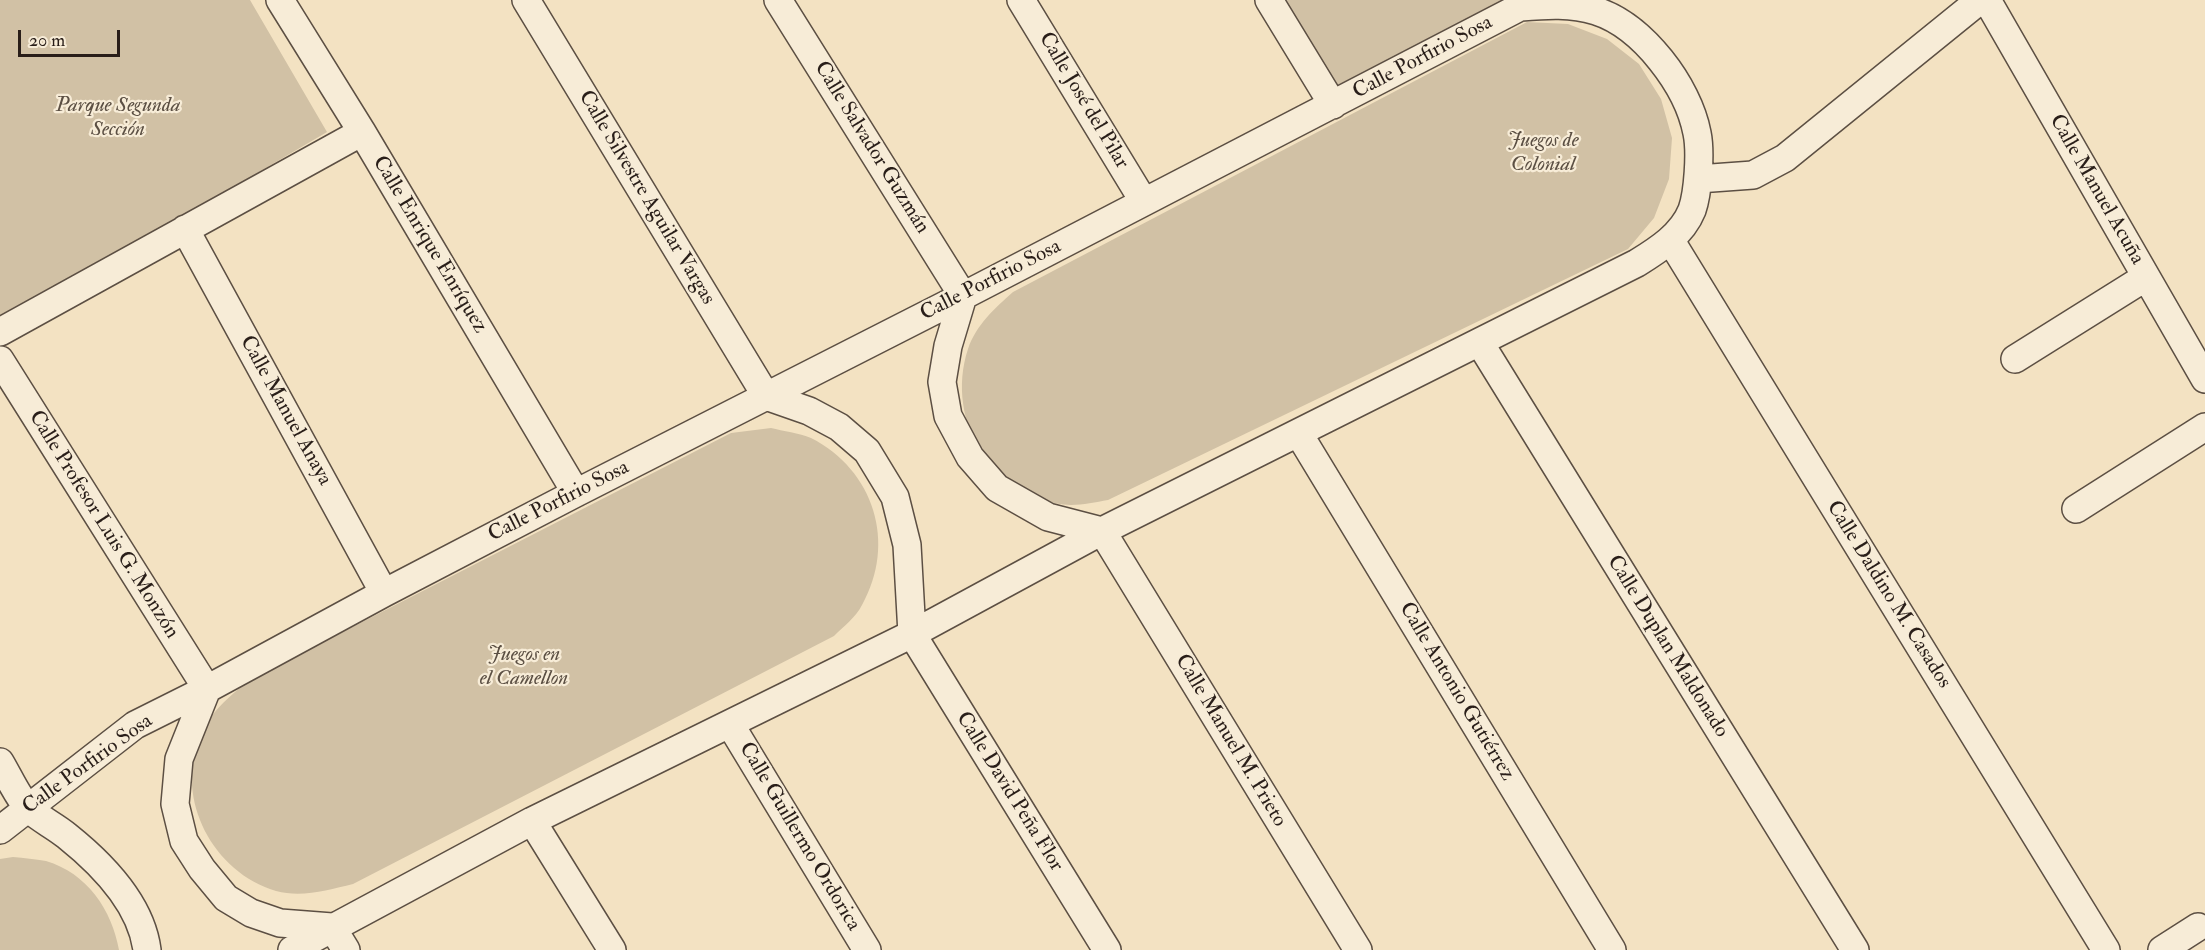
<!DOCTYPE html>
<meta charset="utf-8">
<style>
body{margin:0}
#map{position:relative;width:2205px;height:950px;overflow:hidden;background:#f3e2c2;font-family:"IM FELL Double Pica",serif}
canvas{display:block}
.scale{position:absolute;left:18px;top:30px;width:102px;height:27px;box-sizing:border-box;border:3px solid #291e19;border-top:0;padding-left:8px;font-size:18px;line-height:21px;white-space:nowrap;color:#291e19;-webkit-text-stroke:4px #f7ecd7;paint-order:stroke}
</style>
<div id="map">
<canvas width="2205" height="950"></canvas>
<div class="scale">20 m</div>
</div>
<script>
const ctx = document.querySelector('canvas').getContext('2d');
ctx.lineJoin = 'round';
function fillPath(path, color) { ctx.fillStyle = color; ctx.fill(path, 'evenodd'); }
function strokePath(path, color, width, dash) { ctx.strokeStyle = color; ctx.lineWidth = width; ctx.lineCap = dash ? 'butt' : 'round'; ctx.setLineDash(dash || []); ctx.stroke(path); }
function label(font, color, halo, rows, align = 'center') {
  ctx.font = font + ' "IM FELL Double Pica",serif'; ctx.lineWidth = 4.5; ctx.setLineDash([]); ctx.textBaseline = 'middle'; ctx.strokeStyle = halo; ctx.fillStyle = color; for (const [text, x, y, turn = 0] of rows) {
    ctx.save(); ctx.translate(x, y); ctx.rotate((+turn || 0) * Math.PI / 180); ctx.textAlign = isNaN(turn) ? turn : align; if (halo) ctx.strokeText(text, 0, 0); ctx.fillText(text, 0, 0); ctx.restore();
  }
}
const green = new Path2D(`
 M0,0H250L327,132L0,324Z
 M1276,0H1503L1332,93Z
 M1527,22L1568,24L1607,39L1639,64L1661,99L1672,138L1669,179L1654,218L1628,249L1108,500C1096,502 1083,505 1071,505C994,501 944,422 968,349C976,325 995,308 1013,292Z
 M771,428C783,431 799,433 811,438C874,470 897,543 862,605C856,617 843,627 834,636L353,884C328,890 302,898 276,891C213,872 175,800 199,738C209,713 229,697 249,680L731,433Z
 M13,857C24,858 35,859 46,861C87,873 112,910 119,950H0V859Z`);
const street = new Path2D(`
 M280,0L362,132L576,493
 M526,0L766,396L809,411L839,427L867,451L895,497L907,545L912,634L1107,950
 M778,0L963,296
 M1021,0L1144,202
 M1269,0L1333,105
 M1987,0L2205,379
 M1698,179L1753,175L1785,158L1980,0
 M185,229L384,593
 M1671,241L2106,950
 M963,296L948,346L942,382L948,416L970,457L997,488L1048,517L1102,531L1358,950
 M0,332L362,132
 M1480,343L1855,950
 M2015,359L2146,277
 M0,360L207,689
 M1299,434L1612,950
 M2076,509L2205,427
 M207,689L179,759L175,804L184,841L202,869L226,898L251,913L280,923L332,927
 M730,724L867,950
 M0,762C8,775 18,798 29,809C40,819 55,826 67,836C102,864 141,903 147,950
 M532,821L612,950
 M0,830L135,725L207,689L384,593L576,493L963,296L1520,7C1546,5 1571,3 1596,11C1643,26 1688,86 1697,133C1701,152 1698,193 1692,210C1682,235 1658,250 1637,263L1102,531L912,634L532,821L292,950
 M332,927L346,950
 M2162,950L2198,927`);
const streetNames = [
 ["Calle Porfirio Sosa",1423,58,-28],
 ["Calle José del Pilar",1083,101,59],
 ["Calle Salvador Guzmán",871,148,58],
 ["Calle Manuel Acuña",2096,190,60],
 ["Calle Silvestre Aguilar Vargas",646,198,59],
 ["Calle Enrique Enríquez",429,245,59],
 ["Calle Porfirio Sosa",991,281,-27],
 ["Calle Manuel Anaya",285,411,61],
 ["Calle Porfirio Sosa",559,502,-27],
 ["Calle Profesor Luis G. Monzón",103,525,58],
 ["Calle Daldino M. Casados",1888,595,58],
 ["Calle Duplan Maldonado",1667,647,58],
 ["Calle Antonio Gutiérrez",1456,692,59],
 ["Calle Manuel M. Prieto",1230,741,59],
 ["Calle Porfirio Sosa",88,765,-36],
 ["Calle David Peña Flor",1009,792,58],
 ["Calle Guillermo Ordorica",799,837,59]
];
const parkNames = [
 ["Parque Segunda",118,106],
 ["Sección",118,130],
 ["Juegos de",1543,141],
 ["Colonial",1543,165],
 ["Juegos en",524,655],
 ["el Camellon",524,679]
];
fillPath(green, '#d1c1a5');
strokePath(street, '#5c4f43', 30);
strokePath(street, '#f7ecd7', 27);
label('21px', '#291e19', '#f7ecd7', streetNames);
label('italic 21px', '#5b4f43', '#f7ecd7', parkNames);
</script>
